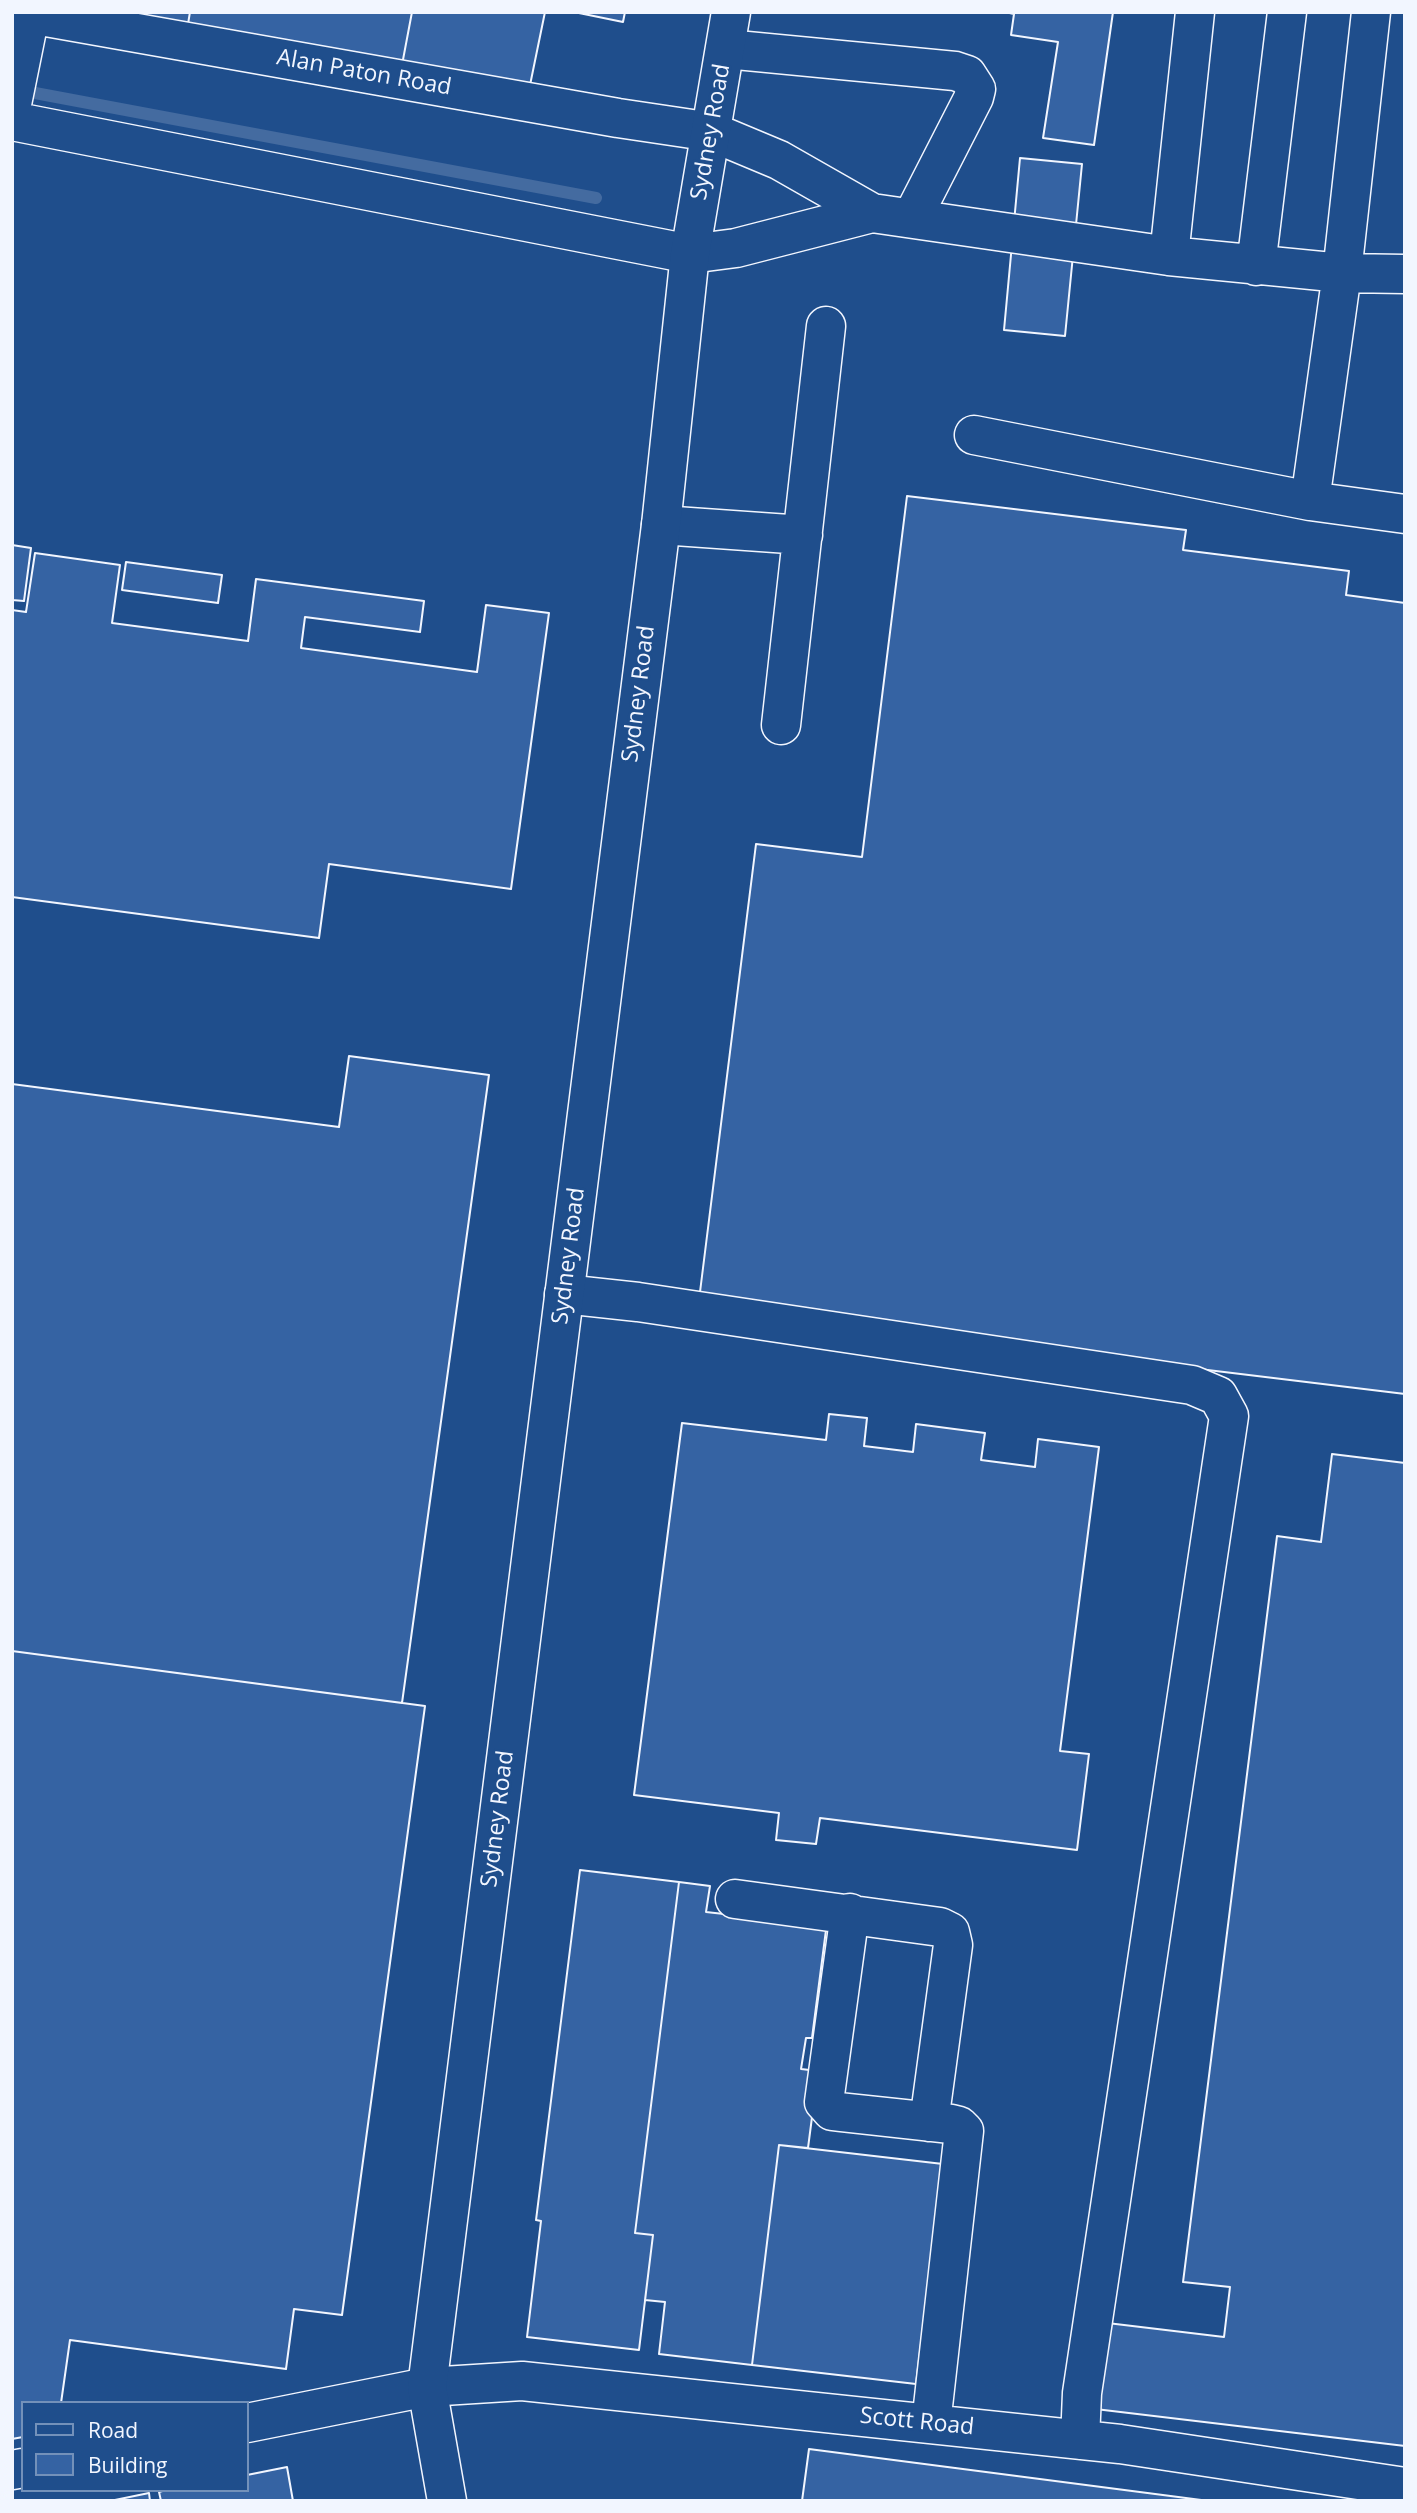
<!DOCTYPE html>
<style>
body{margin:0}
#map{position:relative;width:1417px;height:2513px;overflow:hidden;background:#1f4e8c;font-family:"Open Sans",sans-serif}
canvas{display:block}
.frame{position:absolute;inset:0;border:14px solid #f2f6ff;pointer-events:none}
.legend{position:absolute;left:21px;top:2401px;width:228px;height:91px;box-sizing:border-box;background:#1f4e8c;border:2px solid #7391ba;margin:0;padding:9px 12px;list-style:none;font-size:21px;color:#f2f6ff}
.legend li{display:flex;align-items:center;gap:14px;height:35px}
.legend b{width:35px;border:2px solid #7391ba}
</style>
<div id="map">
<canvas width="1417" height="2513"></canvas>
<div class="frame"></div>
<ul class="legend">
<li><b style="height:9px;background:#1f4e8c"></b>Road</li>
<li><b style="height:19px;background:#3563a3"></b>Building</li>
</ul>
</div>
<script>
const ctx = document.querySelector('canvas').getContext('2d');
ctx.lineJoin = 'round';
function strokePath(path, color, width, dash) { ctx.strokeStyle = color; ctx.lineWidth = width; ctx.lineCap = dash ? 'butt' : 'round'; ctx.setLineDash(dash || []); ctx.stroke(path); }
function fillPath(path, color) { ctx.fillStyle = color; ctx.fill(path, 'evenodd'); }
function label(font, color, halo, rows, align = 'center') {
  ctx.font = font + ' "Open Sans",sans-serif'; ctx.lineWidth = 5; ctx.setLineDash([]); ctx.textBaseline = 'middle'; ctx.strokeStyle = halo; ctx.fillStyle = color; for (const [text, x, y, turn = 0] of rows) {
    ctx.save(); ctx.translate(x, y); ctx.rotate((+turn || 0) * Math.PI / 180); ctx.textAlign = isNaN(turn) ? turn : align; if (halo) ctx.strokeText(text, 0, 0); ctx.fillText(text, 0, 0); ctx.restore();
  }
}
const stream = new Path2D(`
 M35,93L596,198`);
const building = new Path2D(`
 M124,12H190L188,24Z
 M190,12H412L402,65L188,24Z
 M412,12H545L529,90L402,65Z
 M574,12H625L623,22Z
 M1005,12H1113L1094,145L1043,138L1058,42L1011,35L1014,14Z
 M1020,158L1082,164L1065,336L1004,330Z
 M907,496L1186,530L1183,550L1349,571L1346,595L1405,603V1394L698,1308L756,844L862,857Z
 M12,545L31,548L24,601L12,600Z
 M35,553L120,565L112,623L248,641L256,579L424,601L420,632L305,617L301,648L477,672L486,605L549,613L511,889L329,864L319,938L12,897V610L26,612Z
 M126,562L222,575L218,603L122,590Z
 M349,1056L489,1075L402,1703L12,1651V1084L339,1127Z
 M829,1414L867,1418L864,1446L913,1452L916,1424L985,1433L981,1460L1035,1467L1038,1439L1099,1447L1060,1751L1089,1754L1077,1850L820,1818L816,1844L776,1840L779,1813L634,1795L682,1423L826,1440Z
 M1332,1454L1405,1463V2446L1087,2408L1099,2322L1224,2337L1230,2287L1183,2282L1277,1536L1321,1542Z
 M12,1651L425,1706L342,2315L294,2309L286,2369L70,2340L61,2403H23V2437L12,2439Z
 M580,1870L679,1882L635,2233L653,2235L639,2350L527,2337L541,2221L536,2220Z
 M679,1882L710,1886L706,1912L796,1922L826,1930L812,2038H806L801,2069L818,2071L808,2148L779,2145L752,2365L659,2354L665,2302L645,2300L653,2235L635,2233Z
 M779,2145L943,2164L916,2384L752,2365Z
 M809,2449L1209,2501H802Z
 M287,2467L293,2501H161L159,2492L166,2490H247V2475Z
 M149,2493L150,2501H110Z`);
const minor = new Path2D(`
 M18,12L618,118L712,132L779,160L872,213
 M1371,12L1342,273L1310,501L1405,514
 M726,49L955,71L967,75L976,89L974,97L912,218
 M12,104L30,15
 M12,121L690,254L736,248L872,213L1169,256L1342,273L1405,274
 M1169,256L1195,12
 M1256,266L1287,12
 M974,435L1310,501
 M661,525L803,535
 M781,725L826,326
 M564,1294L638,1302L1192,1385L1218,1396L1229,1416L1082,2393L1080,2440
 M735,1899L940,1927L950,1932L953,1945L929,2122
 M850,1913L824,2102L832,2111L840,2112L951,2124L959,2126L964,2131L931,2424
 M247,2423L427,2387L522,2381L1120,2444L1405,2487
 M12,2470L23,2468`);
const major = new Path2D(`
 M447,2501L427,2387L661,525L690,254L731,12`);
const streetNames = [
 ["Alan Paton Road",364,73,10],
 ["Sydney Road",711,132,-80],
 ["Sydney Road",639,694,-83],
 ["Sydney Road",569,1256,-83],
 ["Sydney Road",498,1819,-83],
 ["Scott Road",917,2422,6]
];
strokePath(stream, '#446ba0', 12);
fillPath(building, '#3563a3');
strokePath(building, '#f2f6ff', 2);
strokePath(minor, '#f2f6ff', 41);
strokePath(major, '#f2f6ff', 41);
strokePath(minor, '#1f4e8c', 38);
strokePath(major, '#1f4e8c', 38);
label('23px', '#f2f6ff', '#1f4e8c', streetNames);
</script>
